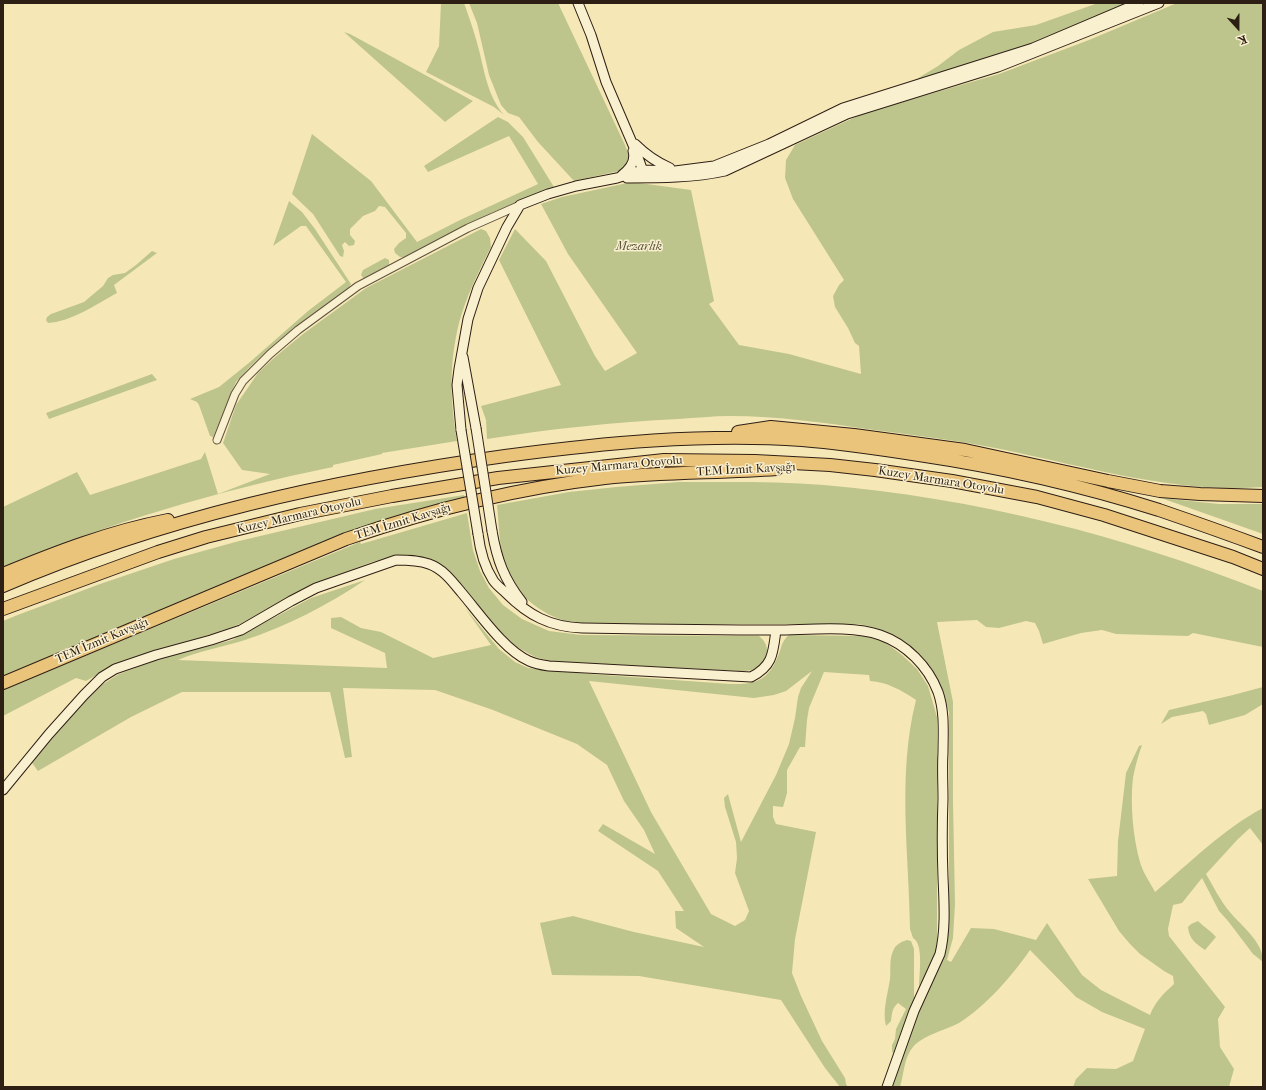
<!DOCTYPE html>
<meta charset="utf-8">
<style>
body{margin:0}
#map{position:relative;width:1266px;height:1090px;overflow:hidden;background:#f6e8b6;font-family:"IM FELL French Canon",serif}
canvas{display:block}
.frame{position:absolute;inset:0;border:4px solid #2e1f15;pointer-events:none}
.north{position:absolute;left:1218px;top:8px;width:40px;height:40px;-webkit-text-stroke:3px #f9f0d0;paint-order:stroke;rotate:159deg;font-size:11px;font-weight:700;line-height:16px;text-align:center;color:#2e1f15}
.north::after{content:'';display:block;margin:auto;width:14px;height:18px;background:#2e1f15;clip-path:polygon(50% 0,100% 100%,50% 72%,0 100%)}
</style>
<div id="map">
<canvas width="1266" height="1090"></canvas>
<div class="frame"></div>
<div class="north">K</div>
</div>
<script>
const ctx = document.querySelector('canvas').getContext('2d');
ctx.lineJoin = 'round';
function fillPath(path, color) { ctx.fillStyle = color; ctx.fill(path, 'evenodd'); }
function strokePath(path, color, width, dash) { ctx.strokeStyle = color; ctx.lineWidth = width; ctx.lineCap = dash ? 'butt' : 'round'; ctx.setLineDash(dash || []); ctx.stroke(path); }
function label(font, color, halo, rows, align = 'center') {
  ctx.font = font + ' "IM FELL French Canon",serif'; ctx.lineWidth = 3; ctx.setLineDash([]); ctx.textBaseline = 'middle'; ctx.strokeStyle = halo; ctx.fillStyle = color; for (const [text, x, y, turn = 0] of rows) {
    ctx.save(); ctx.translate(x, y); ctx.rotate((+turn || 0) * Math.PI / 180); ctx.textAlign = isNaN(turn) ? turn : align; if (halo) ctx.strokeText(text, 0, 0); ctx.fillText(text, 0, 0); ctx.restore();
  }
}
const green = new Path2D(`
 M441,3H464C470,20 476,37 480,54C485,75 489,98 504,115L494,107L426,72L439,46Z
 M469,3H558L625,145L629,155L626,167L619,171L574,181L538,142L519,117L508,113L501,105L489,75L477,23Z
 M1098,3H1137L1033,48L910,83L938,66L959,50L993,32L1036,25Z
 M1177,3H1263V487C1166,495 1063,459 968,443C937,438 906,434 874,430C826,423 778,416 730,416C713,416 695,418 679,419C614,422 550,429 487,439L486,420L481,406L561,385L499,260L515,229L546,261L595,356L605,371L637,353L568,254L541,204L562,197L632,182L691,190L714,301L709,304L739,345L789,354L861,374L859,346L855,343L848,328L835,307L833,296L839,285L844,280L793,199L785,178L786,160L795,145L864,113L999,74L1089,40Z
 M344,32L350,34L473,101L445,122Z
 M498,117L508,122L523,137L554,187L493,212L404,257H400L395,253L394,249L399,243L406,238V233L385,207L379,206L375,211L363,216L350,229V235L355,241L354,245L349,246L345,242L342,245L344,251L343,257L340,256L313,214L292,194L312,134L371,181L417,242L460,220L538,184L509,136L428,172L424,166Z
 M289,201L302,212L315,229L351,284L349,287C309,316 268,345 236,382L213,437L210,436L199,405L197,402L190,399L219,387L250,362L308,311L346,282L306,226H301L273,246Z
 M481,229L486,231L490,238L491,247C479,271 466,297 459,323C449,364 450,399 457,441L382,453V454L333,465V467C220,490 109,523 3,567V507L77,472L90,495L201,459L205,452L218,494L270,474L242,470L223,443L236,405L258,373L275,357L303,334L366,288Z
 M152,251L157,253L114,285L117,293C95,305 73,321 48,323L46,320L47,317L51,314L84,302L103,286L108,278L113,275L125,273L136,265Z
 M385,258L389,260V265L364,279L361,275L363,270Z
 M152,374L157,380L49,419L46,413Z
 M679,482C727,482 776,481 824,485C975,498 1122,535 1263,591V647L1193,633L1188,636L1116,634L1102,630L1081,633L1043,644L1039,631L1035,623L1026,621L999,628L986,627L977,620L937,622L953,702V802L955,904L953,938L947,960L951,962L971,928L994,929L1036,940L1047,923L1082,975L1101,990L1150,1015C1155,1002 1164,993 1174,984L1173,976L1164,971L1140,954L1130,944L1119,931L1088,879L1117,876L1118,841L1126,773L1139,746L1142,745C1138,756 1135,767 1133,778C1130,803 1133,838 1140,862C1143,873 1150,882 1155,892C1190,863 1223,829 1263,808V845L1250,828L1238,839L1206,874C1213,886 1220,900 1229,911C1241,926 1263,941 1263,962L1253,954L1228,921L1219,911L1202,878L1182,903L1173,905L1168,929L1169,936L1225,1007L1218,1019L1220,1047L1234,1069L1229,1087H1073L1076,1079L1087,1068L1116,1069L1133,1061L1145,1029L1102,1012L1076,997L1030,950C1012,976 986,1006 959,1023C946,1030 923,1035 913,1047C904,1057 904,1074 900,1087H891L921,1000L940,965L945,951L949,907V712C935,663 908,632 858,624H597C588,623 578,624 569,622C540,615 512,591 504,563C499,544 499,524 497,505L569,492L616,487Z
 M464,495L465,498L311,547L3,676V621L15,616L100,584L174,559L239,541L375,509Z
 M1161,498L1219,504H1263V534Z
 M467,513L473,550L480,571L489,588L503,605L522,619L549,631L581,635L759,636C773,647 768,664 752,670C748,671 743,671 739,671L549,661L535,657L517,647L502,633L452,574L434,561L417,556H394L372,562L314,584L286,598L240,624L223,631L140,655L118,663L86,681L76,678L3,716V690L360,542L361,544Z
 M365,580C328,605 287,626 245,640C223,647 199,651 178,660L387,668L385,653L331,628V618L341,617L361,628L381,632L433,658L491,645L465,608L499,649L515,662L528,668L590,674L730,684C760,685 770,678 780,651C782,644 783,640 789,635L866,636L886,643L902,655L917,669L928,686L937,717V948L936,954L919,987C919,975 924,944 913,938L910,929C909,853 897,775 916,700C901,690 887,682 870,681L869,675L824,672L809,708L807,720L805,747H800L787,770V793L783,807L773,806V817L776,824L816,832L795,939L792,973L801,996L822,1041L845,1078L846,1084L848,1087H840L825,1068L781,1000L639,976L552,975L540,923L573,916L634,932L704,947L676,928L675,911H684L658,871L598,831L603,824L655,854L644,830L624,801L607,765L577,744L493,710L435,690L343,688L352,757L345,758L330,692H182L131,717L38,771L32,763L85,699L100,686L119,674L162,658L232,640L311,598ZM812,671L801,688L798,697L795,718L789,744L776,775L741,842L728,794L724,798L725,807L736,842L737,858L735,873L749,911L745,920L735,926L711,914L651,812L589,681L754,698L774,695L786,691Z
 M1263,687V704L1245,715L1209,725L1206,714L1203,711L1172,717L1161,724L1169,710L1233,695Z
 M1198,921C1204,927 1211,931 1216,937L1205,950C1196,944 1189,939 1188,927L1191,924Z
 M907,940L911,941L914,949V998L893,1054L892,1051V1045L895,1039L896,1029L906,1009L898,1003C892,1008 892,1014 891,1021L886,1026C882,1011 888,993 890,979C891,969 889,960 893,951C896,944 901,942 907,940Z`);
const street = new Path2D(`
 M217,440L235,394L243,381L270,354L298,330L358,286L468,228L520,205`);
const secondary = new Path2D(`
 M578,3L591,35L606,82L636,152L644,174
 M635,144C645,154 656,162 670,168
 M622,175C630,169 636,161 633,151
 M627,178C660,178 693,178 725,171L847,114L998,67L1159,3
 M463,357L476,428
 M461,430L457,385L459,369L468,319L478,288L507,227L520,205L548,194L576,186L617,178L642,170L675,171L714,166L769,144L843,108L1033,48L1139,3
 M492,531C497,560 504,579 522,602
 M478,534C480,550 484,566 493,580C496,585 502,589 506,593C528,615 550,627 582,628C647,629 712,630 776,630C806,630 853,625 880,635C906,644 928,666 938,692C945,712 943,733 943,753C942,768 943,784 943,799C942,825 942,851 943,877C944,902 946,929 940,954L914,1011L887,1087
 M3,790L49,734L84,695L102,677L115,669L156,655L211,640L241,630L291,601L316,588L396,560C407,560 418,560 429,564C443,569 452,581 461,592C479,613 504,650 529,661C535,664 542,665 549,666L751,677C773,666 773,653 776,630`);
const highway = new Path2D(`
 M738,432L771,427L854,435L965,450L1108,481L1160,491L1200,494L1263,496
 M3,574C56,552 111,531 168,520
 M3,586C163,517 333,480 505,456C603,443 703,433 802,440C841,443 880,449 919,455C1000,467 1080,485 1159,510C1194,522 1228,534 1263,547
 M3,609L158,552L206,537L300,514L392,496L498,478L664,460L755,461L830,465L875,470L952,481L1037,497L1104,515L1233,557L1263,569
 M3,683L346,539C430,510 517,488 605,478C662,472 720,473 777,469`);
const secondaryBridge = new Path2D(`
 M476,428L492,531
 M461,430L478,534`);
const parkNames = [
 ["Mezarlık",639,247]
];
const streetNames = [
 ["Kuzey Marmara Otoyolu",619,466,-5],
 ["TEM İzmit Kavşağı",746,470,-3],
 ["Kuzey Marmara Otoyolu",941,481,9],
 ["Kuzey Marmara Otoyolu",299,516,-13],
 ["TEM İzmit Kavşağı",403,522,-17],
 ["TEM İzmit Kavşağı",102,641,-23]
];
fillPath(green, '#bec58c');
strokePath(street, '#60513d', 9);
strokePath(secondary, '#2e1f15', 11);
strokePath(highway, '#2e1f15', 14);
strokePath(street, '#f9f0d0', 7);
strokePath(secondary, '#f9f0d0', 9);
strokePath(highway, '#ebc47b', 12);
strokePath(secondaryBridge, '#2e1f15', 11, []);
strokePath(secondaryBridge, '#f9f0d0', 9);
label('italic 12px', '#595139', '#f9f0d0', parkNames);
label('12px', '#2e1f15', '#f9f0d0', streetNames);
</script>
